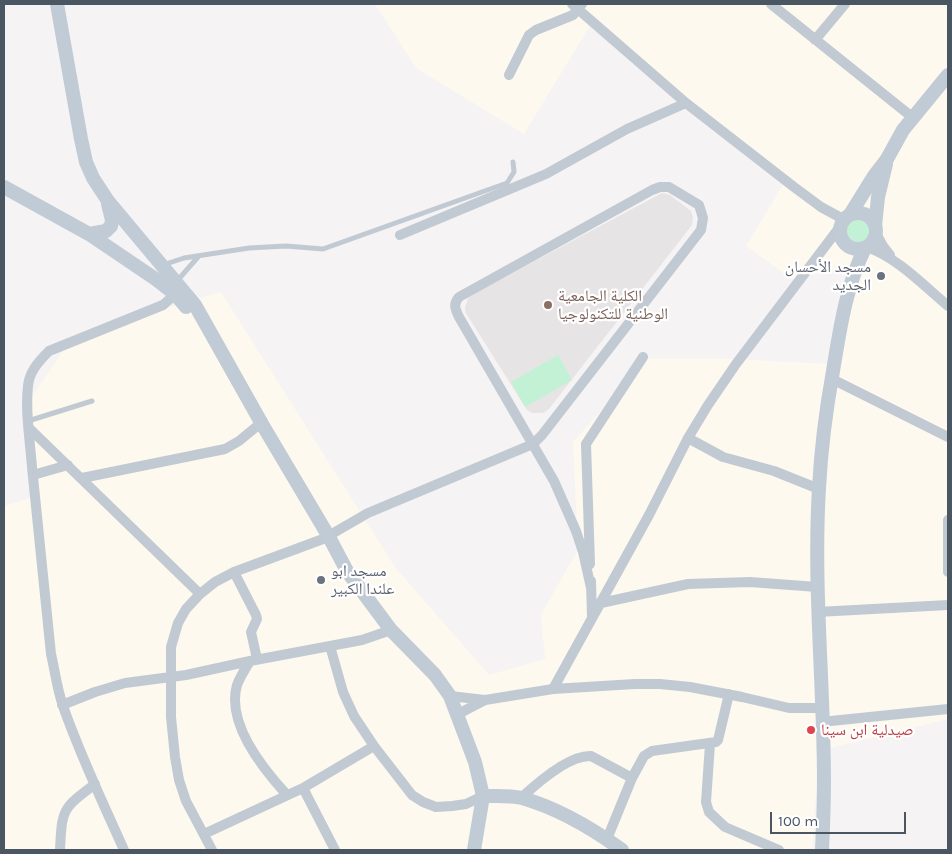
<!DOCTYPE html>
<meta charset="utf-8">
<style>
body{margin:0}
#map{position:relative;width:952px;height:854px;overflow:hidden;background:#f5f3f3;font-family:Karla,sans-serif}
canvas{display:block}
.frame{position:absolute;inset:0;border:5px solid #4a5661;pointer-events:none}
.scale{position:absolute;left:770px;top:812px;width:136px;height:22px;box-sizing:border-box;border:2px solid #4a5661;border-top:0;padding-left:6px;font-size:15px;line-height:18px;white-space:nowrap;color:#4a5661;-webkit-text-stroke:4px #fff;paint-order:stroke}
</style>
<div id="map">
<canvas width="952" height="854"></canvas>
<div class="frame"></div>
<div class="scale">100 m</div>
</div>
<script>
const ctx = document.querySelector('canvas').getContext('2d');
ctx.lineJoin = 'round';
function fillPath(path, color) { ctx.fillStyle = color; ctx.fill(path, 'evenodd'); }
function strokePath(path, color, width, dash) { ctx.strokeStyle = color; ctx.lineWidth = width; ctx.lineCap = dash ? 'butt' : 'round'; ctx.setLineDash(dash || []); ctx.stroke(path); }
function label(font, color, halo, rows, align = 'center') {
  ctx.font = font + ' Karla,"Noto Naskh Arabic",sans-serif'; ctx.lineWidth = 4.5; ctx.setLineDash([]); ctx.textBaseline = 'middle'; ctx.strokeStyle = halo; ctx.fillStyle = color; for (const [text, x, y, turn = 0] of rows) {
    ctx.save(); ctx.translate(x, y); ctx.rotate((+turn || 0) * Math.PI / 180); ctx.textAlign = isNaN(turn) ? turn : align; if (halo) ctx.strokeText(text, 0, 0); ctx.fillText(text, 0, 0); ctx.restore();
  }
}
const commercial = new Path2D(`
 M375,4H948V719L819,751L812,850H4V506L33,497L31,398L74,335L221,292L395,567L489,675L545,659L541,614L578,550L573,442L647,359H733L832,364L852,267L792,279L746,246L784,183L591,24L524,134L416,68Z`);
const education = new Path2D(`
 M662,193L670,195L691,211L693,217L692,225L549,409L543,413H532L527,410L466,313L465,308L468,298L473,294Z`);
const green = new Path2D(`
 M844 231a13 13 0 1 1 26 0a13 13 0 1 1-26 0Z
 M558,355L572,380L525,407L511,382Z`);
const lane = new Path2D(`
 M163,265L184,258L249,248L286,246L323,249L507,183L514,172L513,162
 M177,281L198,257
 M28,421L92,401`);
const street = new Path2D(`
 M572,4L686,103L794,187L821,207L843,219
 M771,4L912,117
 M815,40L845,4
 M509,75L529,35L536,30L573,15L582,4
 M876,233L883,246L890,255
 M400,235L546,174L627,129L686,103
 M867,247C898,258 923,285 948,306
 M832,379L948,437
 M29,428L200,594
 M688,438L723,457L774,471L819,489
 M33,475L68,465
 M82,478L225,449L239,441L256,427
 M948,520V572
 M590,564L586,444L643,357
 M234,572L256,615L257,619L251,632L257,659
 M591,581L592,617
 M601,603L688,584L750,582L817,587
 M817,612L948,605
 M330,646L343,692L354,716L374,746L412,795L423,802L436,807L452,806L466,804L483,796
 M250,661C245,669 240,677 237,685C226,723 263,769 287,795
 M553,689L649,515L688,438L708,405L736,364L839,228
 M450,696L485,700L553,689L635,684H660L690,687L742,697L789,708H821
 M62,705L95,692L125,683L186,675L250,661L362,640L391,630
 M458,714L485,700
 M821,722L948,709
 M710,744L706,802L709,812L725,827L779,850
 M303,788L335,850
 M521,798C536,784 569,755 591,756L632,778
 M204,834L303,788L374,746
 M607,839L632,778L644,756L652,751L659,750L716,742L718,740L729,694
 M60,850C62,809 62,809 95,784
 M124,850C103,803 80,755 63,706C57,689 55,671 51,654C45,591 38,529 32,467C30,440 25,412 28,386C29,372 39,361 49,351L163,305L180,290
 M212,850L186,801L179,780L175,757L171,717V647L178,623L186,609L200,594L215,582L234,572L323,539L368,513L533,444L542,435L701,230L703,218L699,205L669,187H660L652,190L459,297C453,304 455,309 459,317L554,481L576,531L583,552L591,588`);
const secondary = new Path2D(`
 M57,4L81,139L86,162L93,178L108,201L195,305L262,424L329,537L347,571L391,630L435,675L450,696L475,762L483,796L474,850
 M4,187L89,234L157,280L176,295L186,307
 M840 231a18 18 0 1 1 36 0a18 18 0 1 1-36 0Z
 M851,213L874,176L887,159L903,130L948,75
 M875,226L878,197L886,164
 M89,234L106,231L111,226L112,220L108,204
 M483,796C496,796 509,795 522,798C557,808 593,829 622,850
 M822,850C823,828 824,805 824,782C824,684 813,586 819,488C821,449 826,410 833,371C840,329 846,286 865,248`);
const markers = [
 [881,276,5,"#6b7280"],
 [548,305,5,"#8d6e63"],
 [321,580,5,"#6b7280"],
 [811,730,5,"#e0444e"]
];
const worshipNames = [
 ["مسجد الأحسان",871,267],
 ["الجديد",871,285],
 ["مسجد ابو",331,571,"left"],
 ["علندا الكبير",331,589,"left"]
];
const educationNames = [
 ["الكلية الجامعية",558,296],
 ["الوطنية للتكنولوجيا",558,314]
];
const healthNames = [
 ["صيدلية ابن سينا",821,730]
];
fillPath(commercial, '#fdf9ef');
fillPath(education, '#e6e4e5');
fillPath(green, '#c3f1d5');
strokePath(lane, '#c1cad2', 5);
strokePath(street, '#c1cad2', 10);
strokePath(secondary, '#c1cbd6', 14);
for (const [x, y, r, color] of markers) { const dot = new Path2D(); dot.arc(x, y, r, 0, 2 * Math.PI); ctx.fillStyle = color; ctx.fill(dot); strokePath(dot, '#fff', 2); }
label('16px', '#5b616d', '#fff', worshipNames, 'right');
label('16px', '#785e54', '#fff', educationNames, 'left');
label('16px', '#be3a42', '#fff', healthNames, 'left');
</script>
